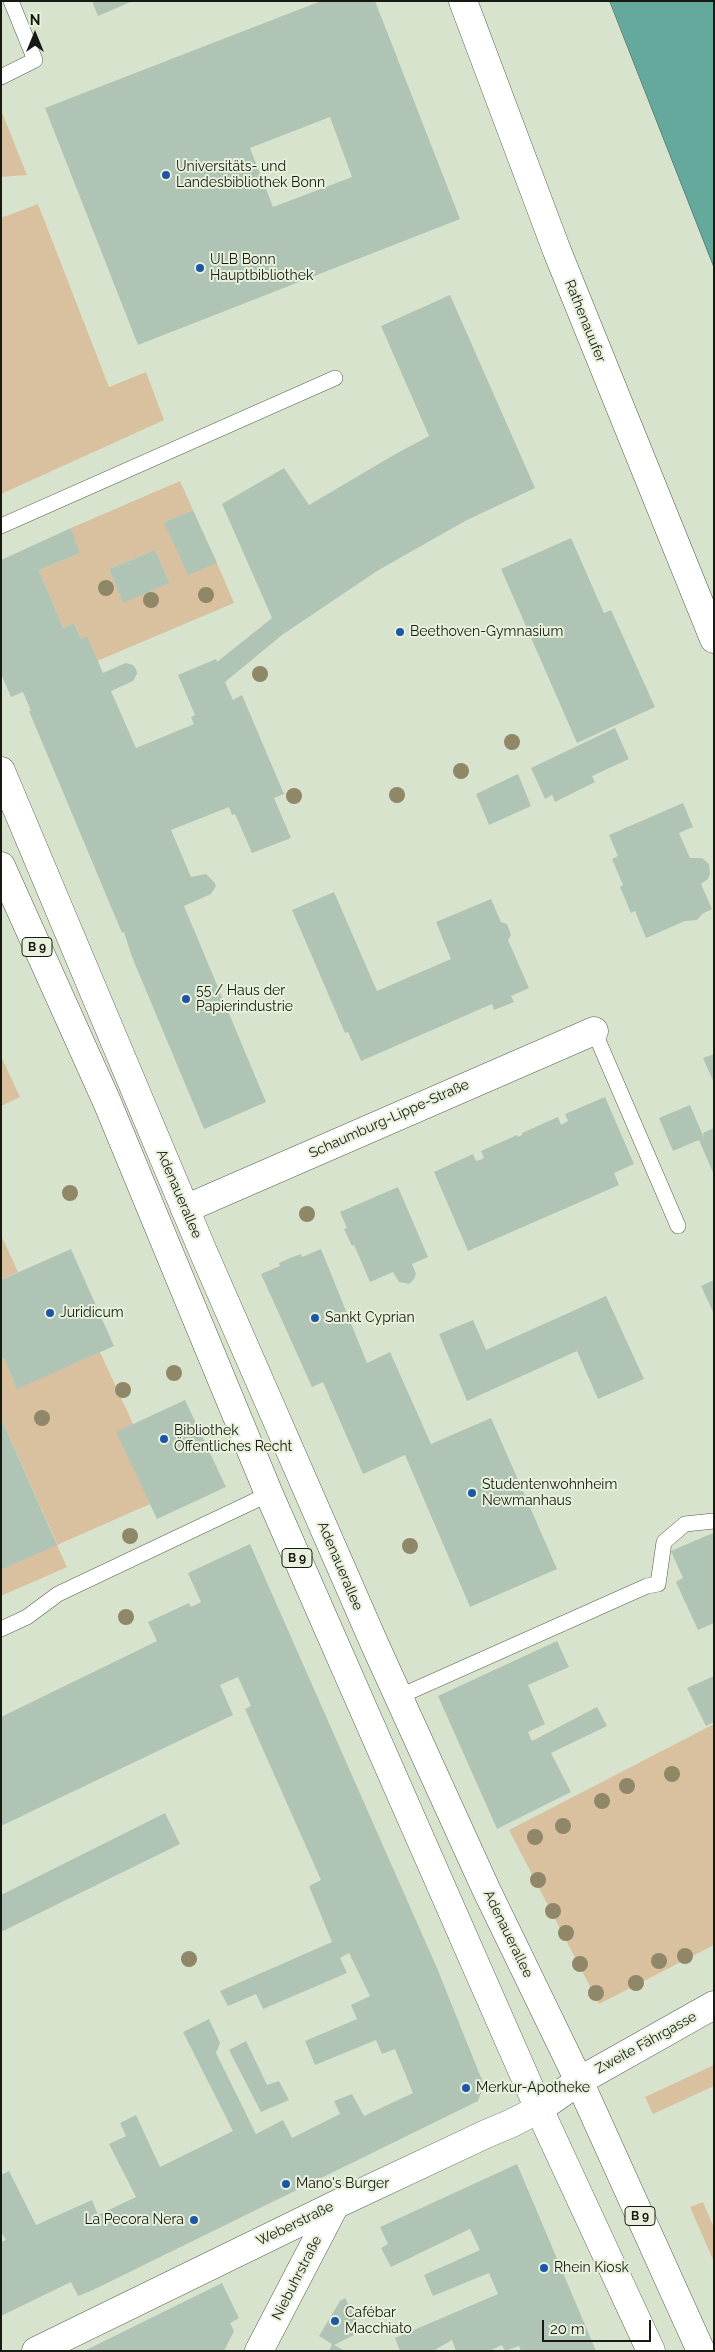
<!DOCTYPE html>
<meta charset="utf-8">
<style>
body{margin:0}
#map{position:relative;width:715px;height:2352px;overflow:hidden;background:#d8e3cd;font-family:Raleway,sans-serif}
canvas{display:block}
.frame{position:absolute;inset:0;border:2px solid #171a13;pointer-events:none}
.north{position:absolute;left:10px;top:10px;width:50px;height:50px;-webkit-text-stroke:4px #e6f0da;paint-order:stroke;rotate:0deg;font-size:14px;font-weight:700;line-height:20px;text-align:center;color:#171a13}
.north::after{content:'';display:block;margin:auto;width:18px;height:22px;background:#171a13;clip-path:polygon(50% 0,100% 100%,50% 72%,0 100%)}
.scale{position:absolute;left:542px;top:2320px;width:109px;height:22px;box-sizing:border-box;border:2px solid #171a13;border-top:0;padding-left:6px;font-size:15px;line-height:18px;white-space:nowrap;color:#171a13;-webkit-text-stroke:4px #e6f0da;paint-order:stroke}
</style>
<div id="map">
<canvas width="715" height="2352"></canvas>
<div class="frame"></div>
<div class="north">N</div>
<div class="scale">20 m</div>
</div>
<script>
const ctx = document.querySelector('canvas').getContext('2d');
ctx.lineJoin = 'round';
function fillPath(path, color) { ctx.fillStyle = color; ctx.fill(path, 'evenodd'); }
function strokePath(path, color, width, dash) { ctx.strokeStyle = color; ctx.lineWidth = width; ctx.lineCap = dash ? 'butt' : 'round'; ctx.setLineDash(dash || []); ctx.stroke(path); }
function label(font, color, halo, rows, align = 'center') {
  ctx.font = font + ' Raleway,sans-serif'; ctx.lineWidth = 4; ctx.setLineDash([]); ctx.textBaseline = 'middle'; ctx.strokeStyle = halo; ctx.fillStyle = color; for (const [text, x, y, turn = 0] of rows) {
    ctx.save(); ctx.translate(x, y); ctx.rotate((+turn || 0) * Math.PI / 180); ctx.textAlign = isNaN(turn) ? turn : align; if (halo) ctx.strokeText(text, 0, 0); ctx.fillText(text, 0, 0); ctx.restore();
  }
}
const green = new Path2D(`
 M1,110L27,175L1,177Z
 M38,204L109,387L146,372L164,420L1,494V218Z
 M180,481L193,510L164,522L217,563L234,603L97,661L87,637L81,639L74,623L63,628L39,570L80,553L71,528ZM155,550L170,583L123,602L109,569Z
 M1,1056L20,1097L1,1106Z
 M1,1235L18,1272L1,1280Z
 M100,1352L133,1424L117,1432L150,1504L57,1545L67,1567L1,1596V1570L57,1544L1,1418V1360L4,1358L17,1388Z
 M714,1724V1945L599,2004L509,1830Z
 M714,2065V2086L653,2114L645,2097Z
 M703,2202L714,2228V2262L690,2207Z`);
const water = new Path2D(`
 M610,1H714V267Z`);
const building = new Path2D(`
 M92,1H133L98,16Z
 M321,1H375L460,219L138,345L45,108ZM330,117L352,177L273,207L250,148Z
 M450,295L535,488L465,521L377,571L282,635L225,682L233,700L242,695L284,794L274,798L291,838L252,853L235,814L232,815L229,807L171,830L191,877L206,874L214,882L216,886L211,894L184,906L266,1102L204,1129L132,957L124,932L122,933L29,711H31L23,692L11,697L1,674V560L71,528L80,553L39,570L63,628L74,623L81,639L87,636L103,673L126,663L133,665L136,669L137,674L133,681L111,691L136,748L194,724L191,717L195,715L178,675L216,659L217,662L272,618L222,504L284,468L309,505L392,456L429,436L381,326Z
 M193,510L217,563L188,575L164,522Z
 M571,538L604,613L611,610L655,707L577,743L501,569Z
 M155,550L170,583L123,603L109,569Z
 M615,728L629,759L592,776L595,782L555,802L552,795L545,799L531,768Z
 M518,774L531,806L489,825L476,794Z
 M683,803L693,827L679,833L690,858H702L709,864L710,874L708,879L701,884L712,909L702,914L697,920L685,921L646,938L635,911L631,913L620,887L623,885L612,859L618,856L609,835Z
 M334,892L377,991L451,959L436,922L491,899L501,922L507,924L511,935L508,940L529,988L511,996L514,1002L494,1010L492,1004L361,1061L348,1032L345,1033L292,910Z
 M714,1054V1083L703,1058Z
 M605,1097L634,1164L614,1173L619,1185L468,1251L434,1172L473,1154L476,1161L480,1160L484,1158L481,1151L517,1135L518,1137L522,1135V1133L558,1117L561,1125L568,1121L565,1114Z
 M690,1105L704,1138L703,1133L714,1128V1175L699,1140L673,1151L659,1118Z
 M398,1187L428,1257L412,1264L416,1274L414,1279L409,1284L399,1282L393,1272L370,1282L354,1245L352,1246L344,1229L347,1228L340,1212Z
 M71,1249L114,1346L17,1389L4,1358L1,1360V1280Z
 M321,1249L367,1363L390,1352L431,1444L491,1418L557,1569L470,1607L405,1455L363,1474L323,1382L312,1387L261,1274L280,1266L279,1263L290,1258L301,1254L302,1257Z
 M714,1280V1314L701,1286Z
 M606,1296L644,1379L598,1399L577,1351L467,1401L439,1334L473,1320L486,1350Z
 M185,1400L226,1487L157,1519L116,1432Z
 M1,1418L57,1545L1,1570Z
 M713,1533L714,1623L698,1630L676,1582L683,1578L671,1551Z
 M250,1544L437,1968L484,2085L478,2101L93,2290L78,2296L71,2282L1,2316V2242L6,2240L1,2232V2175L9,2171L36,2225L92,2200L98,2215L136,2197L109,2144L126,2136L120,2123L136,2115L160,2167L233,2131L183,2032L209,2019L220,2043L216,2053L219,2059L256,2134L283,2120L292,2138L340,2114L334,2101L352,2094L364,2116L413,2093L395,2049L382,2054L376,2040L315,2065L305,2041L357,2019L351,2005L370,1996L349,1953L340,1958L347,1973L263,2009L256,1994L228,2006L220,1991L332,1942L309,1886L321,1880L245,1709L251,1706L238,1677L220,1685L233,1715L1,1826V1717L157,1641L148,1622L189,1603L191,1607L201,1602L188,1573Z
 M557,1641L569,1667L528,1685L545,1724L528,1732L532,1741L597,1707L607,1726L551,1753L571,1792L497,1829L438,1696Z
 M714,1676V1722L706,1726L687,1688Z
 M165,1813L180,1844L1,1932V1895Z
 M246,2041L267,2085L279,2081L289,2100L261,2112L229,2050Z
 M517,2164L596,2351H521L519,2346L505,2351L502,2345L489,2351H456L452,2340L433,2351H400L395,2338L498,2294L489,2273L433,2296L424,2275L480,2250L470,2229L391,2267L381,2248L388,2244L380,2227Z
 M222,2283L239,2318L230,2323L234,2331L224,2351H84Z
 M345,2298L362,2331L334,2345L345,2351H329L332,2344L319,2336L340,2301Z`);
const lane = new Path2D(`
 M1,77L35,60L11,1
 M1,526L335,378
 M594,1031L678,1226
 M1,1629L27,1617L58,1594L269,1494
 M398,1697L647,1586L658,1584L664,1542L685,1524L714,1521`);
const street = new Path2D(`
 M463,1L557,251L714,639
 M185,1209L594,1031
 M36,2351L335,2205L486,2134L512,2123L539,2109L579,2081L714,2005
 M259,2351L335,2205`);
const primary = new Path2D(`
 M1,771L202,1249L375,1645L486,1889L579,2081L701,2351
 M1,866L107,1102L269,1494L539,2109L651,2351`);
const trees = [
 [106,588],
 [206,595],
 [151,600],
 [260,674],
 [512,742],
 [461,771],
 [397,795],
 [294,796],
 [70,1193],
 [307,1214],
 [174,1373],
 [123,1390],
 [42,1418],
 [130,1536],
 [410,1546],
 [126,1617],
 [672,1774],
 [627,1786],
 [602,1801],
 [563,1826],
 [535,1837],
 [538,1880],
 [553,1911],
 [566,1933],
 [685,1956],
 [189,1959],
 [659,1961],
 [580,1964],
 [636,1983],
 [596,1993]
];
const markers = [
 [166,175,5,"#1c56a7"],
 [200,268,5,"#1c56a7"],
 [400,632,5,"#1c56a7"],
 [186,999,5,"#1c56a7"],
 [50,1313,5,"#1c56a7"],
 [315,1318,5,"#1c56a7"],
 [164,1439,5,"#1c56a7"],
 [472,1493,5,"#1c56a7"],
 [466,2088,5,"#1c56a7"],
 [286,2184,5,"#1c56a7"],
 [194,2220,5,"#1c56a7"],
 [544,2268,5,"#1c56a7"],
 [335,2321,5,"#1c56a7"]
];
const shields = [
 [37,947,30],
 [297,1558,30],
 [640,2216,30]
];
const shieldNames = [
 ["B 9",37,947],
 ["B 9",297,1558],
 ["B 9",640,2216]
];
const poiNames = [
 ["Universitäts- und",176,167],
 ["Landesbibliothek Bonn",176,183],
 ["ULB Bonn",210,260],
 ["Hauptbibliothek",210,276],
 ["Beethoven-Gymnasium",410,632],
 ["55 / Haus der",196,991],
 ["Papierindustrie",196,1007],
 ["Juridicum",60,1313],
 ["Sankt Cyprian",325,1318],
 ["Bibliothek",174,1431],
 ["Öffentliches Recht",174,1447],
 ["Studentenwohnheim",482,1485],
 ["Newmanhaus",482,1501],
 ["Merkur-Apotheke",476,2088],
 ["Mano's Burger",296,2184],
 ["La Pecora Nera",184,2220,"right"],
 ["Rhein Kiosk",554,2268],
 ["Cafébar",345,2313],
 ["Macchiato",345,2329]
];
const streetNames = [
 ["Rathenauufer",585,321,68],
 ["Schaumburg-Lippe-Straße",389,1119,-24],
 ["Adenauerallee",179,1194,67],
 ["Adenauerallee",340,1566,67],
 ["Adenauerallee",508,1934,64],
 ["Zweite Fährgasse",646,2043,-29],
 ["Weberstraße",295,2224,-26],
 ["Niebuhrstraße",297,2278,-63]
];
fillPath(green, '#d9c1a0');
fillPath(water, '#65a99c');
strokePath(water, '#4e7e73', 1);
fillPath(building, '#b0c4b6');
strokePath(lane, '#565e4c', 16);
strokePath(street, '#565e4c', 29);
strokePath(primary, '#565e4c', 29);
strokePath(lane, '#fff', 15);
strokePath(street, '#fff', 28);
strokePath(primary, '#fff', 28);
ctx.fillStyle = '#8f8768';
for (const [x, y] of trees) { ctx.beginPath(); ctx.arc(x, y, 8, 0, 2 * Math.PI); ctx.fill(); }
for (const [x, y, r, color] of markers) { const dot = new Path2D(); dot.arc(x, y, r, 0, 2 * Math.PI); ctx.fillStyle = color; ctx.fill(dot); strokePath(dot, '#e6f0da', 2); }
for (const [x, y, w] of shields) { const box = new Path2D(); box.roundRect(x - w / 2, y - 9.5, w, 19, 4); ctx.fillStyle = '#e6f0da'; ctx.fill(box); strokePath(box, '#171a13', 1); }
label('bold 12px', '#171a13', null, shieldNames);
label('14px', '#171a13', '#e6f0da', poiNames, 'left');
label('14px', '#171a13', '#e6f0da', streetNames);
</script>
